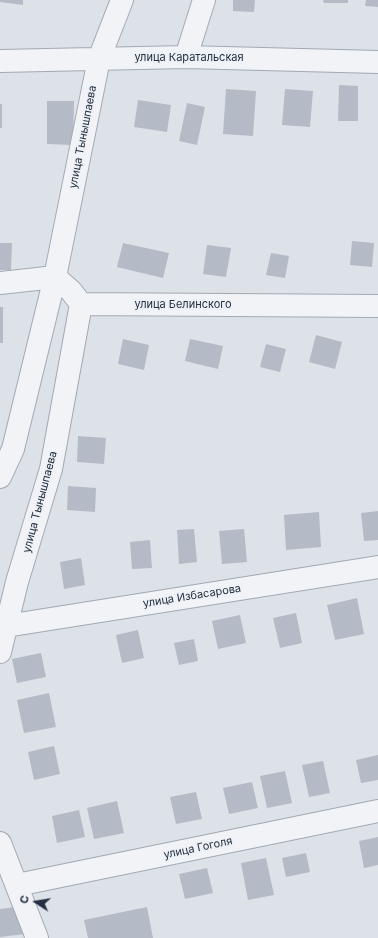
<!DOCTYPE html>
<meta charset="utf-8">
<style>
body{margin:0}
#map{position:relative;width:378px;height:938px;overflow:hidden;background:#dde2e9;font-family:Inter,sans-serif}
canvas{display:block}
.north{position:absolute;left:16px;top:882px;width:40px;height:40px;-webkit-text-stroke:3px #edf1f6;paint-order:stroke;rotate:282deg;font-size:11px;font-weight:700;line-height:16px;text-align:center;color:#253041}
.north::after{content:'';display:block;margin:auto;width:14px;height:18px;background:#253041;clip-path:polygon(50% 0,100% 100%,50% 72%,0 100%)}
</style>
<div id="map">
<canvas width="378" height="938"></canvas>
<div class="north">С</div>
</div>
<script>
const ctx = document.querySelector('canvas').getContext('2d');
ctx.lineJoin = 'round';
function fillPath(path, color) { ctx.fillStyle = color; ctx.fill(path, 'evenodd'); }
function strokePath(path, color, width, dash) { ctx.strokeStyle = color; ctx.lineWidth = width; ctx.lineCap = dash ? 'butt' : 'round'; ctx.setLineDash(dash || []); ctx.stroke(path); }
function label(font, color, halo, rows, align = 'center') {
  ctx.font = font + ' Inter,sans-serif'; ctx.lineWidth = 3.5; ctx.setLineDash([]); ctx.textBaseline = 'middle'; ctx.strokeStyle = halo; ctx.fillStyle = color; for (const [text, x, y, turn = 0] of rows) {
    ctx.save(); ctx.translate(x, y); ctx.rotate((+turn || 0) * Math.PI / 180); ctx.textAlign = isNaN(turn) ? turn : align; if (halo) ctx.strokeText(text, 0, 0); ctx.fillText(text, 0, 0); ctx.restore();
  }
}
const building = new Path2D(`
 M0,0H23V5L0,2Z
 M233,0H255L254,12L233,11Z
 M323,0H348V3H324Z
 M366,0H378V7L365,6Z
 M339,85L358,86V121H338Z
 M226,89L256,91L253,136L223,134Z
 M285,89L313,91L310,127L282,125Z
 M138,100L171,105L167,132L134,127Z
 M47,101H74L73,145L47,144Z
 M187,103L205,107L197,145L179,141Z
 M0,104H2V128H0Z
 M352,241L374,243L372,267L350,265Z
 M0,243H12L11,270H0Z
 M123,243L169,253L163,278L117,267Z
 M207,245L231,248L226,277L203,274Z
 M271,253L289,256L285,278L266,275Z
 M0,307H3V343H0Z
 M316,335L342,342L335,369L309,362Z
 M123,339L149,345L144,370L118,364Z
 M190,339L223,346L218,369L185,361Z
 M266,344L286,349L280,372L260,367Z
 M78,436L106,438L104,464L77,462Z
 M68,486L96,488L95,512L67,510Z
 M378,511V540L364,541L361,513Z
 M319,512L321,547L286,550L284,515Z
 M194,529L197,562L179,564L177,530Z
 M244,529L247,562L222,564L219,531Z
 M150,540L152,568L132,569L130,542Z
 M81,558L85,585L64,589L60,562Z
 M357,598L364,634L335,640L327,605Z
 M296,613L302,643L280,648L273,618Z
 M240,615L246,643L218,649L212,621Z
 M138,630L144,658L122,663L116,635Z
 M194,639L198,661L179,665L174,643Z
 M41,653L46,677L17,683L12,659Z
 M49,693L56,727L24,733L17,700Z
 M54,746L60,774L34,780L28,752Z
 M378,755V780L361,783L356,760Z
 M323,761L330,793L309,797L302,765Z
 M285,771L292,803L267,808L260,776Z
 M252,782L258,808L229,814L223,788Z
 M196,792L202,819L176,824L170,797Z
 M117,801L124,833L94,839L87,808Z
 M79,810L85,837L57,843L52,816Z
 M378,837V865L364,868L359,841Z
 M306,853L310,872L286,877L282,858Z
 M266,858L274,895L248,900L241,863Z
 M207,868L213,893L185,899L179,874Z
 M23,906L26,934L0,937V909Z
 M147,907L153,938H88L84,920Z`);
const minor = new Path2D(`
 M186,57L204,0
 M0,61L186,57L378,62
 M0,283L55,277L71,291L81,304L378,306
 M0,477L13,449L55,277L99,59L122,0
 M6,626L378,567
 M0,652L17,582L51,469L81,304
 M0,843L37,938
 M17,885L378,811`);
const streetNames = [
 ["улица Каратальская",189,58],
 ["улица Тынышпаева",83,137,-79],
 ["улица Белинского",183,305],
 ["улица Тынышпаева",40,502,-75],
 ["улица Избасарова",192,596,-9],
 ["улица Гоголя",198,848,-12]
];
fillPath(building, '#b4bbc6');
strokePath(minor, '#a2a9b3', 24);
strokePath(minor, '#f1f3f7', 22);
label('11px', '#253041', '#edf1f6', streetNames);
</script>
